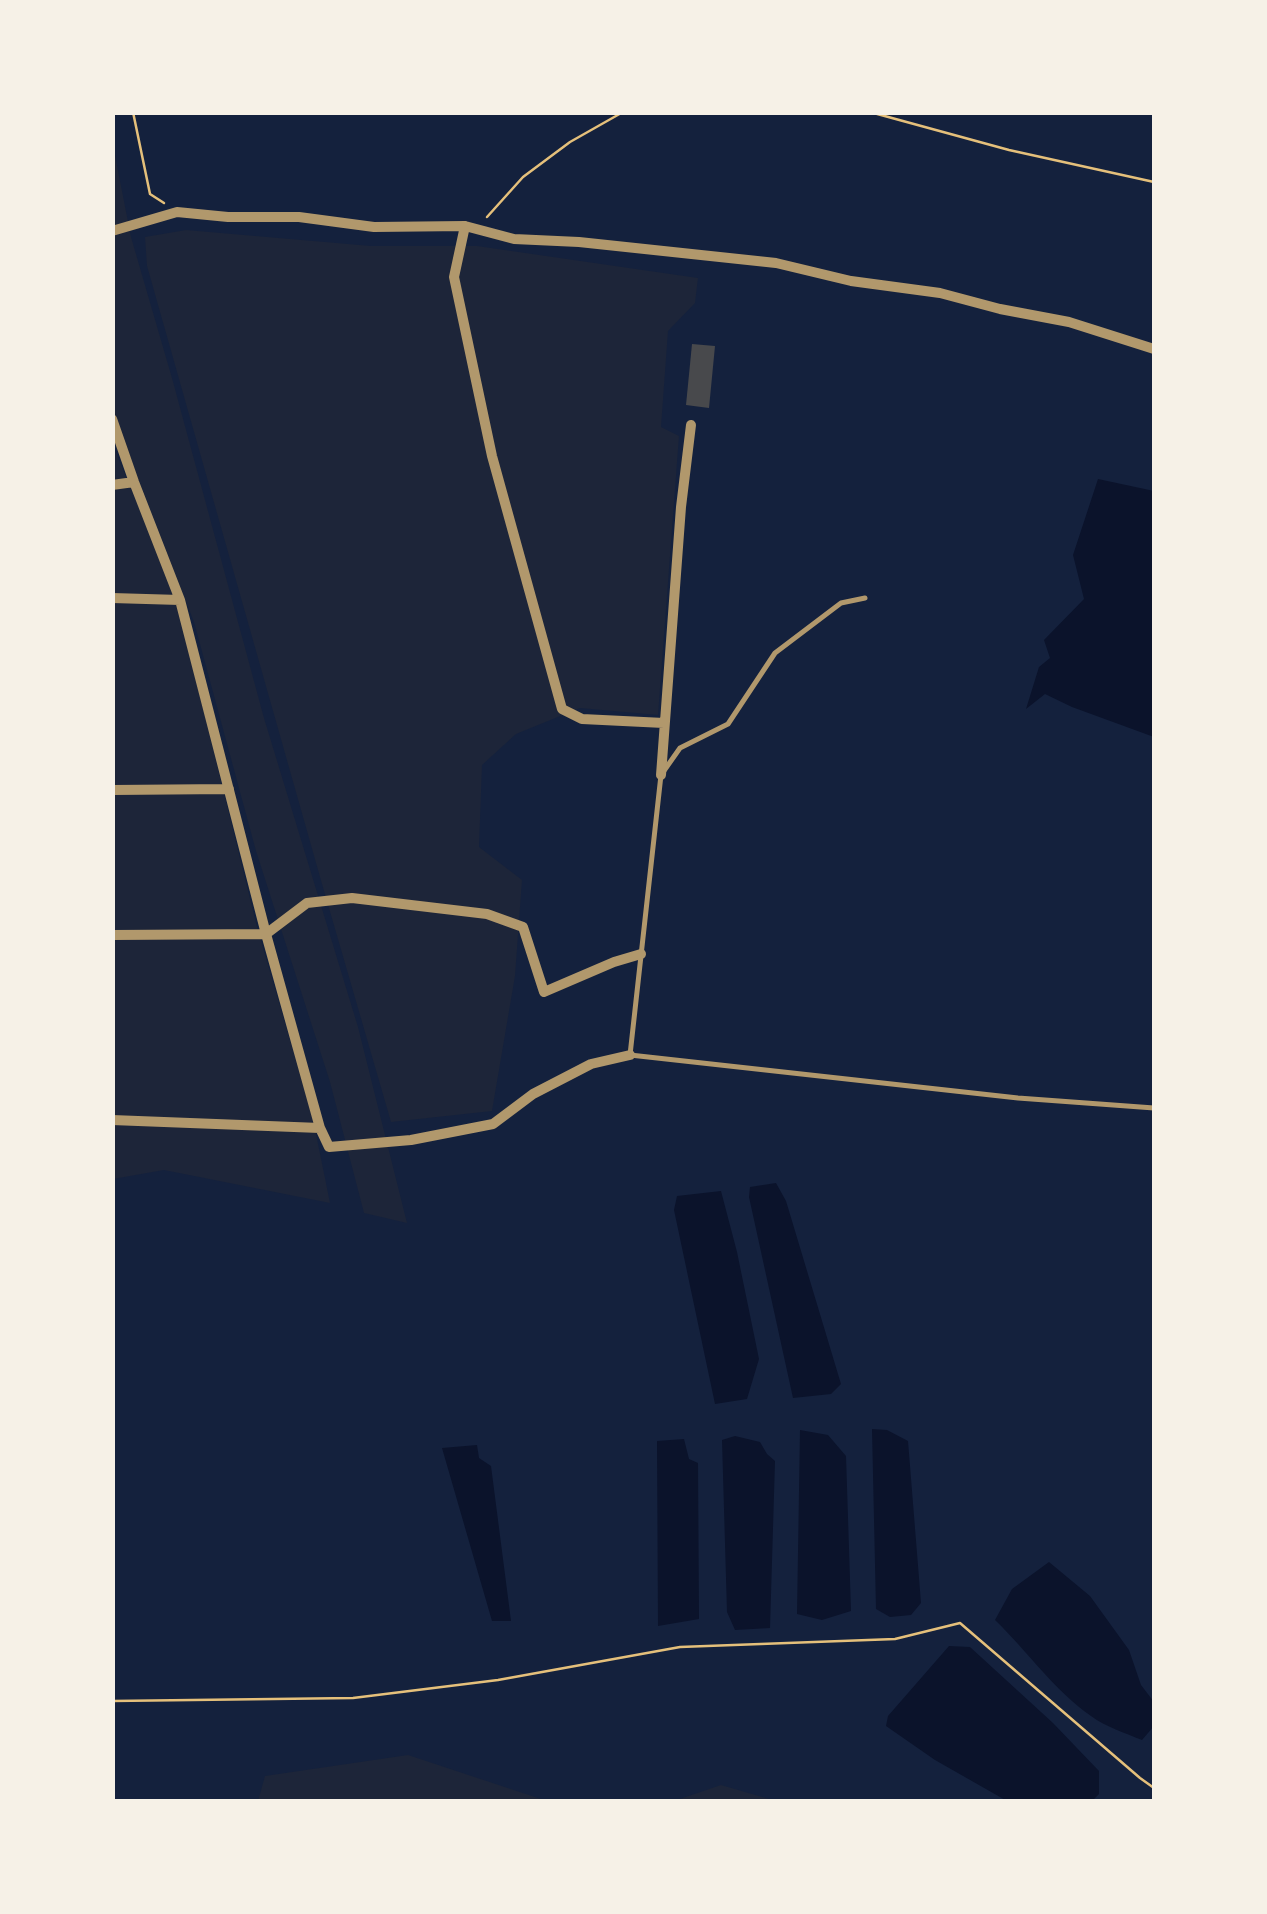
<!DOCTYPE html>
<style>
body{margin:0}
#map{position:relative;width:1267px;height:1914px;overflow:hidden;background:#14213d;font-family:Montserrat,sans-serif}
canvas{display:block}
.frame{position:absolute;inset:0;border:115px solid #f6f1e7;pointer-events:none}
</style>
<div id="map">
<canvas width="1267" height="1914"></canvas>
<div class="frame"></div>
</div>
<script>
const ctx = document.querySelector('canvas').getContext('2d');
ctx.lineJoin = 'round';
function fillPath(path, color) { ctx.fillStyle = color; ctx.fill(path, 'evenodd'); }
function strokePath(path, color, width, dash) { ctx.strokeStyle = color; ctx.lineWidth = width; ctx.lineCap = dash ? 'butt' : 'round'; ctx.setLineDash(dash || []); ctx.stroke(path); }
const green = new Path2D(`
 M112,140L131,237L172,378L264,718L358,1027L407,1223L364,1213L330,1082L256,851L194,622L117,424L112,406Z
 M186,230L371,246H477L698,278L695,303L668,331L661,427L679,436L658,715L580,708L516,734L482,765L479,847L522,880L515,976L492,1111L391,1122L322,884L147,266L145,237Z
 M112,443L175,595L257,927L313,1119L330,1203L164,1170L113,1179Z
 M408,1755L547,1801H258L265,1776Z
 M721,1785L776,1801H674Z`);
const water = new Path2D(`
 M1098,479L1154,491V737L1072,707L1045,694L1026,709L1039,667L1050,658L1044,640L1084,599L1073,555Z
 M776,1183L786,1201L841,1384L831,1394L793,1398L749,1197L750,1187Z
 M721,1191L737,1252L759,1359L747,1399L715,1404L674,1210L677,1196Z
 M872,1429L887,1430L908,1441L921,1603L911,1615L890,1617L876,1609Z
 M800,1430L828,1435L846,1456L851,1611L822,1620L797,1614Z
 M735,1436L760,1442L767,1454L775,1461L770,1628L735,1630L727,1612L722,1440Z
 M684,1439L689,1459L698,1463L699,1619L658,1626L657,1441Z
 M477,1445L479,1458L491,1466L511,1621H492L442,1448Z
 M1049,1562L1090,1596L1129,1650L1141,1685L1154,1702V1726L1142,1740C1125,1733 1106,1727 1091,1716C1054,1690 1028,1652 995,1620L1012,1589Z
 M949,1646L970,1647L1053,1723L1099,1771V1794L1092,1801H1007L935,1760L886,1726L888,1716Z`);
const building = new Path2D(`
 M692,344L715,346L709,408L686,405Z`);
const path = new Path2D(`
 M133,112L150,194L164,203
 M870,112L1009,150L1154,182
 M487,217L523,177L570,142L623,112
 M112,1701L353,1698L498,1680L680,1647L895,1639L960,1623L1140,1778L1154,1788`);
const service = new Path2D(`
 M865,598L841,603L775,653L728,724L680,748L661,775L630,1055L1018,1098L1154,1108`);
const minor = new Path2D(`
 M465,226L454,277L492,456L562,709L582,719L664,723
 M112,231L177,212L228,217H299L374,227L465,226L514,239L579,242L776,263L851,281L940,293L1000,309L1069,322L1154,349
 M112,419L134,482L180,600L266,934L320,1128L329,1147L411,1140L493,1124L533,1094L591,1064L630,1055
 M112,485L134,482
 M112,598L180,600
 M661,775L681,507L691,425
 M112,790L229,789
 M112,935L266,934L307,903L352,898L487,914L523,927L544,992L614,962L641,954
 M112,1120L320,1128`);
fillPath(green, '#1d2539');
fillPath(water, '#0b132b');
fillPath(building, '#48494c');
strokePath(path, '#e5c07b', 2.5);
strokePath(service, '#b1986c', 5);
strokePath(minor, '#b1986c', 10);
</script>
